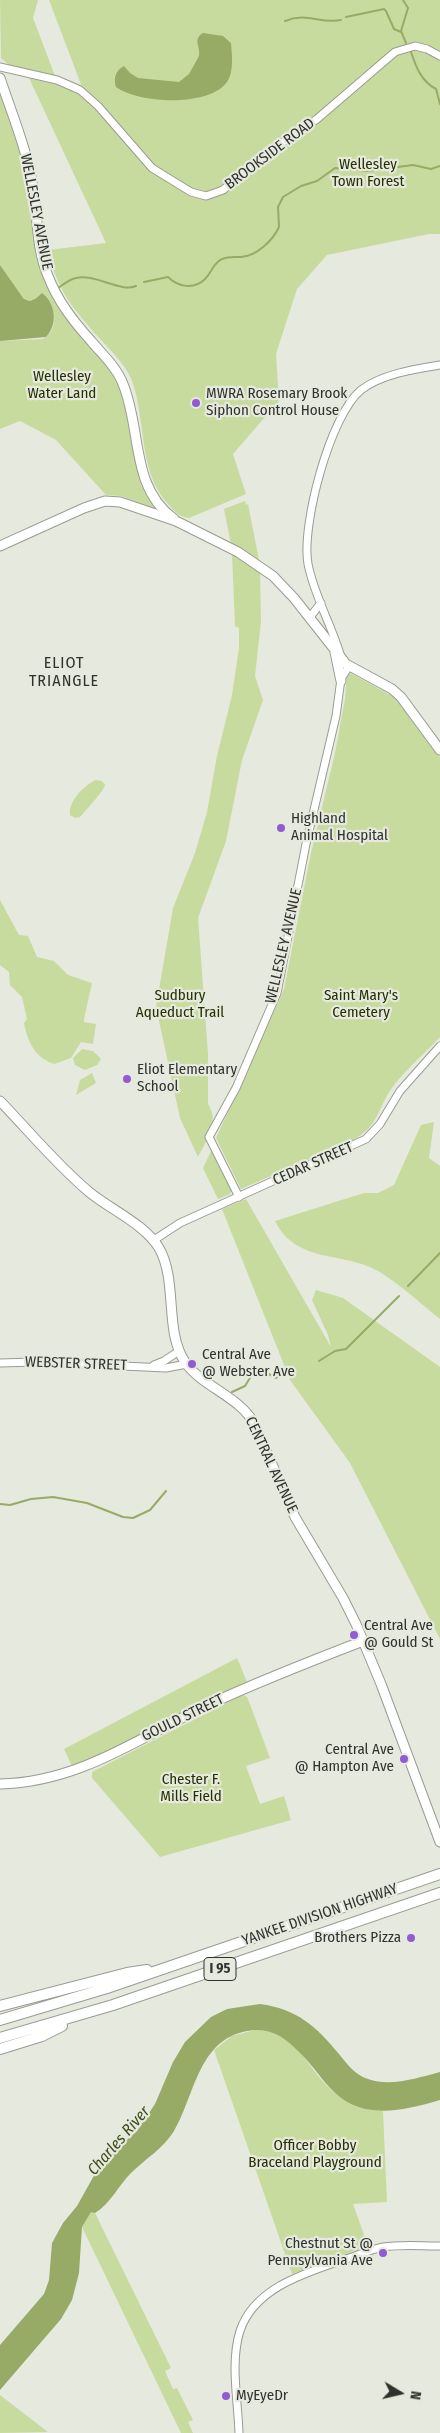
<!DOCTYPE html>
<style>
body{margin:0}
#map{position:relative;width:440px;height:2433px;overflow:hidden;background:#e5e9de;font-family:"Fira Sans Condensed",sans-serif}
canvas{display:block}
.north{position:absolute;left:375px;top:2368px;width:50px;height:50px;-webkit-text-stroke:4px #e5e9de;paint-order:stroke;rotate:99deg;font-size:14px;font-weight:700;line-height:20px;text-align:center;color:#30322e}
.north::after{content:'';display:block;margin:auto;width:18px;height:22px;background:#30322e;clip-path:polygon(50% 0,100% 100%,50% 72%,0 100%)}
</style>
<div id="map">
<canvas width="440" height="2433"></canvas>
<div class="north">N</div>
</div>
<script>
const ctx = document.querySelector('canvas').getContext('2d');
ctx.lineJoin = 'round';
function fillPath(path, color) { ctx.fillStyle = color; ctx.fill(path, 'evenodd'); }
function strokePath(path, color, width, dash) { ctx.strokeStyle = color; ctx.lineWidth = width; ctx.lineCap = dash ? 'butt' : 'round'; ctx.setLineDash(dash || []); ctx.stroke(path); }
function label(font, color, halo, rows, align = 'center') {
  ctx.font = font + ' "Fira Sans Condensed",sans-serif'; ctx.lineWidth = 4.5; ctx.setLineDash([]); ctx.textBaseline = 'middle'; ctx.strokeStyle = halo; ctx.fillStyle = color; for (const [text, x, y, turn = 0] of rows) {
    ctx.save(); ctx.translate(x, y); ctx.rotate((+turn || 0) * Math.PI / 180); ctx.textAlign = isNaN(turn) ? turn : align; if (halo) ctx.strokeText(text, 0, 0); ctx.fillText(text, 0, 0); ctx.restore();
  }
}
const green = new Path2D(`
 M0,0H38L33,18L55,76L9,65L1,58Z
 M49,0H440V52L428,45L416,43L393,49L311,119L269,147L218,188L206,193L193,189L155,165L101,103L82,87Z
 M413,50L428,53L440,60V234H429L327,255L297,289L276,354L279,401L233,454L246,494L189,518C180,517 175,512 170,506C139,475 146,427 134,387C129,368 114,354 101,340C74,310 57,291 48,250L106,243L29,78L66,87L79,94L100,113L150,171L189,196L206,200L222,194L273,153L319,122L396,55Z
 M0,88L24,162L47,278L120,376L139,466L159,510L121,496L106,495L56,440L20,421L0,429V341L43,339C60,330 56,303 42,293L33,300L27,301L19,294L0,265Z
 M245,501L246,505L248,504L259,560L231,544L224,509Z
 M232,554L260,571L261,621L255,676L263,700L242,760L226,841L198,918L208,1054V1104C220,1122 207,1140 198,1157L180,1118L156,1007L173,908L195,853L207,812L217,756L232,695L239,648V628L235,626Z
 M350,673L396,698L440,757V1037C425,1053 405,1070 392,1088C377,1109 379,1126 353,1140L241,1189L216,1138L284,989L311,853L335,753L345,699L347,675Z
 M95,780L102,781L105,785C103,792 86,810 80,817L75,818L70,815C68,801 84,786 95,780Z
 M0,900L19,935L28,936L37,957L54,961L68,975L92,983L84,1019V1022L96,1024L93,1044L81,1042L71,1058L54,1064C35,1057 28,1043 24,1023L27,1019L22,997L10,985L9,972L0,965Z
 M82,1049L93,1051L101,1059L97,1065L85,1070L75,1065L73,1058Z
 M92,1073L96,1083L76,1095L80,1080Z
 M434,1122L429,1158L440,1166V1319C420,1303 400,1284 378,1271C343,1251 296,1264 275,1221L364,1193H378L394,1185L421,1125Z
 M212,1149L232,1190L230,1194L218,1199L203,1168Z
 M246,1199L331,1347L328,1335L312,1300L316,1290L343,1298L440,1367V1639L350,1463L290,1380L222,1209Z
 M237,1658L247,1682L100,1756L72,1766L64,1749Z
 M242,1695L246,1696L248,1699L270,1758L246,1766L260,1804L284,1796L291,1820L160,1857L92,1778V1772Z
 M255,2030C298,2030 307,2071 336,2094C349,2104 366,2110 383,2111L387,2202L353,2204L368,2246L292,2274L214,2050L232,2036Z
 M91,2211L95,2213L171,2368L165,2371L173,2389L177,2388L193,2420L188,2422L193,2433H181L82,2227Z
 M0,2395L48,2432L0,2433Z`);
const water = new Path2D(`
 M203,33L223,36L231,43C232,55 234,72 227,82C209,107 139,104 116,87C113,78 116,70 124,66L130,73L138,78L179,82L189,74L199,56C201,46 192,40 203,33Z
 M0,265L23,298C31,304 35,299 42,293C56,303 58,325 46,337L0,341Z
 M260,2004C297,2009 316,2026 339,2054C347,2064 355,2075 368,2079C391,2087 417,2078 440,2072V2100C405,2110 366,2121 335,2093C322,2081 313,2065 300,2053C284,2037 271,2027 247,2031C198,2040 195,2095 174,2131C163,2149 146,2158 131,2173C119,2185 110,2204 95,2213L91,2212L82,2227L79,2273L72,2300L61,2319L0,2390V2345L44,2294L49,2280L52,2243L63,2223L77,2206L96,2172L109,2156L137,2131L155,2104L173,2062L185,2042L211,2017L227,2009Z`);
const stream = new Path2D(`
 M403,0L408,8L401,31L406,43
 M346,17L384,9L386,11L394,29L401,32
 M285,21C307,12 320,24 341,20
 M411,52C416,67 421,81 436,89L440,104
 M144,282L168,277C178,287 194,290 205,279C212,272 213,263 222,259C229,256 234,257 241,257C257,256 273,240 279,227L278,207L283,197L301,186L317,181L335,168L367,171L413,165L431,169L440,166
 M58,288C64,284 70,279 76,278C94,273 121,293 136,286
 M408,1286L440,1253
 M319,1361L335,1351L346,1349L399,1296
 M232,1392L245,1386L253,1373L257,1371H263L276,1378L290,1369
 M0,1504L10,1505L31,1499L53,1497L87,1503L123,1517L133,1518L150,1510L166,1491`);
const minor = new Path2D(`
 M0,67L57,80L80,90L98,106L152,168L191,192L206,196L223,190L271,150L317,119L395,52L415,46L427,49L440,56
 M310,617L321,603
 M340,654C331,624 314,595 308,564C301,526 330,415 361,390C382,374 415,369 440,365
 M239,1197L209,1137L236,1088L277,993L306,844L336,716L341,679L349,666
 M154,1240L180,1223L366,1139L380,1124L400,1091L440,1046
 M0,1363L35,1362L166,1368L187,1364
 M154,1365L164,1361L179,1351
 M239,2433C238,2401 230,2362 240,2331C254,2288 305,2273 343,2260C356,2256 369,2250 383,2247C402,2244 421,2246 440,2246`);
const major = new Path2D(`
 M0,78C12,114 27,150 33,187C38,217 36,248 48,276C58,302 74,322 92,342C103,355 117,368 123,384C142,430 130,487 174,519
 M0,546L84,508L105,501L120,502L176,521L238,552L273,576L294,598L346,664L392,689L401,697L440,750
 M335,652L341,681
 M0,1101C29,1131 56,1164 88,1191C109,1209 145,1224 159,1248C178,1281 164,1331 185,1362C202,1387 240,1396 255,1425L295,1517L343,1598L356,1624L381,1684L440,1842
 M0,1784C80,1782 138,1738 208,1705C259,1681 311,1661 363,1641`);
const highway = new Path2D(`
 M0,2006L127,1973L147,1970
 M0,2020L107,1988L440,1874
 M0,2038L113,2005L440,1893
 M0,2049L42,2036L62,2026`);
const markers = [
 [196,403,5,"#925bd3"],
 [281,828,5,"#925bd3"],
 [127,1079,5,"#925bd3"],
 [192,1364,5,"#925bd3"],
 [354,1635,5,"#925bd3"],
 [404,1759,5,"#925bd3"],
 [411,1938,5,"#925bd3"],
 [383,2253,5,"#925bd3"],
 [226,2396,5,"#925bd3"]
];
const shields = [
 [220,1969,32]
];
const shieldNames = [
 ["I 95",220,1969]
];
const streetNames = [
 ["BROOKSIDE ROAD",270,154,-37],
 ["WELLESLEY AVENUE",36,212,79],
 ["WELLESLEY AVENUE",284,946,-77],
 ["CEDAR STREET",313,1164,-24],
 ["WEBSTER STREET",76,1364,2],
 ["CENTRAL AVENUE",271,1465,65],
 ["GOULD STREET",183,1718,-26],
 ["YANKEE DIVISION HIGHWAY",320,1915,-19]
];
const parkNames = [
 ["Wellesley",368,165],
 ["Town Forest",368,182],
 ["Wellesley",62,377],
 ["Water Land",62,394],
 ["Sudbury",180,996],
 ["Aqueduct Trail",180,1013],
 ["Saint Mary's",361,996],
 ["Cemetery",361,1013],
 ["Chester F.",191,1780],
 ["Mills Field",191,1797],
 ["Officer Bobby",315,2146],
 ["Braceland Playground",315,2163]
];
const poiNames = [
 ["MWRA Rosemary Brook",206,394],
 ["Siphon Control House",206,411],
 ["Highland",291,819],
 ["Animal Hospital",291,836],
 ["Eliot Elementary",137,1070],
 ["School",137,1087],
 ["Central Ave",202,1355],
 ["@ Webster Ave",202,1372],
 ["Central Ave",364,1626],
 ["@ Gould St",364,1643],
 ["Central Ave",394,1750,"right"],
 ["@ Hampton Ave",394,1767,"right"],
 ["Brothers Pizza",401,1938,"right"],
 ["Chestnut St @",373,2244,"right"],
 ["Pennsylvania Ave",373,2261,"right"],
 ["MyEyeDr",236,2396]
];
const neighbourhoodNames = [
 ["ELIOT",64,664],
 ["TRIANGLE",64,682]
];
const waterNames = [
 ["Charles River",119,2141,-49]
];
fillPath(green, '#c8db9e');
fillPath(water, '#97ab67');
strokePath(stream, '#97ab67', 2);
strokePath(minor, '#989c92', 9);
strokePath(major, '#989c92', 11);
strokePath(highway, '#989c92', 12);
strokePath(minor, '#fff', 7);
strokePath(major, '#fff', 9);
strokePath(highway, '#fff', 10);
for (const [x, y, r, color] of markers) { const dot = new Path2D(); dot.arc(x, y, r, 0, 2 * Math.PI); ctx.fillStyle = color; ctx.fill(dot); strokePath(dot, '#e5e9de', 2); }
for (const [x, y, w] of shields) { const box = new Path2D(); box.roundRect(x - w / 2, y - 11.5, w, 23, 4); ctx.fillStyle = '#e5e9de'; ctx.fill(box); strokePath(box, '#30322e', 1); }
label('bold 14px', '#30322e', null, shieldNames);
label('15px', '#30322e', '#e5e9de', streetNames);
label('15px', '#263100', '#e5e9de', parkNames);
label('15px', '#30322e', '#e5e9de', poiNames, 'left');
ctx.letterSpacing = '1px';
label('16px', '#30322e', '#e5e9de', neighbourhoodNames);
ctx.letterSpacing = '0px';
label('italic 16px', '#414e1c', '#e5e9de', waterNames);
</script>
